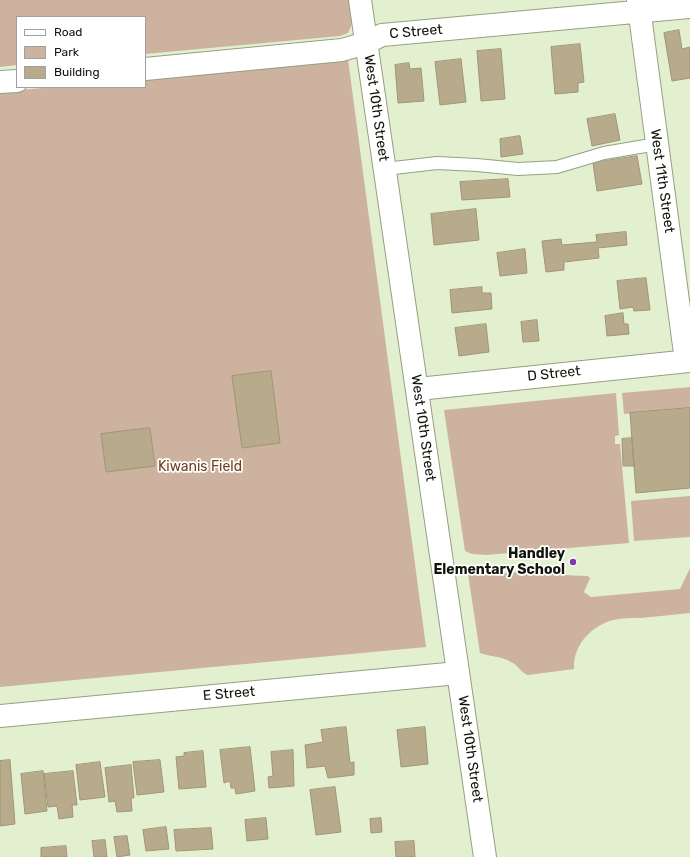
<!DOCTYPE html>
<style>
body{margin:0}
#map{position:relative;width:690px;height:857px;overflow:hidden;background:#e3f0d0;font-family:Rubik,sans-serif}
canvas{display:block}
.legend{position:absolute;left:16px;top:16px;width:130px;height:72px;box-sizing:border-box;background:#fff;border:1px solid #a0a19d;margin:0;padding:5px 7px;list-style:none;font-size:12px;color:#11150a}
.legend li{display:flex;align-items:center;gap:8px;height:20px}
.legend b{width:20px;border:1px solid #a0a19d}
</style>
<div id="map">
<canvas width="690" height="857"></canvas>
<ul class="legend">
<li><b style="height:5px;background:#fff"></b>Road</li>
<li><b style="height:11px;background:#cdb2a0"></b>Park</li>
<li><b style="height:11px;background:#b7ab8c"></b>Building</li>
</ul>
</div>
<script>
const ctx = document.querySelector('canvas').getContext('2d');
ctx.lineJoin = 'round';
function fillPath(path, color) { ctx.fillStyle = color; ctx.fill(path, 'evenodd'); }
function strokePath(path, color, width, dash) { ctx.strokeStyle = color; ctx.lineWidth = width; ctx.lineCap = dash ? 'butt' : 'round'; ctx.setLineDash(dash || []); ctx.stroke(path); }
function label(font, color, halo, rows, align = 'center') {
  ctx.font = font + ' Rubik,sans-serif'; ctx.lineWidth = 3.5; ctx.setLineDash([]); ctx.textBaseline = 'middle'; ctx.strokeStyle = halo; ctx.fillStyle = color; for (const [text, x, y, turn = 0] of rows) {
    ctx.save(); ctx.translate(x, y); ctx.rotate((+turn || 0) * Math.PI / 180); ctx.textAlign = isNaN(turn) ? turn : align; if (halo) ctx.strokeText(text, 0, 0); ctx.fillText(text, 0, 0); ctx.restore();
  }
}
const green = new Path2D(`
 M0,0H349L352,24L348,33L340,36L145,54V17H17V65L0,67Z
 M348,59L426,647L0,687V92L52,87H145V78Z
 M690,387V408L624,414L622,393Z
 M616,393L619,435L615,436V444H620L629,543L486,555L472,554L465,551L444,410Z
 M690,496V537L634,541L631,501Z
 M690,568V613C674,615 657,616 641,618C632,618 622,618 613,620C591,626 573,645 574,669L528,675C521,673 518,665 511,662C501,656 491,657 480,653L468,574C490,576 511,571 532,572C551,573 569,576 588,576L590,578L584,592L591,597L680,589Z`);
const building = new Path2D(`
 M679,30L682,49L690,47V78L672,81L664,33Z
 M580,44L584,82L578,83V92L555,94L551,47Z
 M501,49L505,99L481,101L477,51Z
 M461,59L466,102L440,105L435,62Z
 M409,63L410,69L421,68L424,101L398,103L395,65Z
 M615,114L620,140L592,146L587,119Z
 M520,136L523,154L501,157L500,139Z
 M637,156L642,184L597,191L593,163Z
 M508,179L510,197L462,200L460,182Z
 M476,209L479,240L434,245L431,214Z
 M626,232L627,245L598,248L599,258L564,262V270L546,272L542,241L561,239L562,245L597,242L596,235Z
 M525,249L527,273L500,276L497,253Z
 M646,278L650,310L634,311L633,307L620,309L617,281Z
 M482,287V293H491L492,309L452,313L450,290Z
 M623,313L624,324H628L629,334L607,336L605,316Z
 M537,320L539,341L523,342L521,322Z
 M486,324L489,352L459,356L455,328Z
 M271,371L280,443L242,448L232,376Z
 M690,408V488L636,493L630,413Z
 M150,428L155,466L106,472L101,434Z
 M632,438L634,466H623L622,439Z
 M346,727L350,763L354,762V775L328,778L325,766L307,768L305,745L323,742L321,730Z
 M425,727L428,764L401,767L397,730Z
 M250,747L255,791L236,794L235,788H231L230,781L224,783L220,750Z
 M293,750L294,786L269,788L268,777L273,776L271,752Z
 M203,751L206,787L179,789L176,757L184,756V753Z
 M10,760L15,824L0,826V761Z
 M160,760L164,792L137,795L133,762Z
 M100,762L105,797L80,800L76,765Z
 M131,765L134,798H131L132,811L117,812L115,801L109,802L105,768Z
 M43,771L47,811L25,814L21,774Z
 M73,771L77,805H72L73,817L59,819L57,806L48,807L44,774Z
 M335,787L341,832L316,835L310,790Z
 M266,818L268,839L247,841L245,820Z
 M381,818L382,832L371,833L370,819Z
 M166,827L169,849L146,851L143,830Z
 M211,828L213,849L176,851L174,830Z
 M127,836L130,855L117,857L114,837Z
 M105,840L107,857H94L92,841Z
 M414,841L415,857H396L395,842Z
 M66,846L67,857H41V848Z`);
const service = new Path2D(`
 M385,169L437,163L477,165L518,169L557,167L604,153L657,144`);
const minor = new Path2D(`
 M638,0L686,361
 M145,69L342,50L366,43L382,35L690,7
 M0,82L17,81
 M418,389L690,361
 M0,716L458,673`);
const tertiary = new Path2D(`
 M360,0L485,857`);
const markers = [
 [573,562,4,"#823aad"]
];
const streetNames = [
 ["C Street",416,32,-5],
 ["West 10th Street",376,108,82],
 ["West 11th Street",662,181,82],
 ["D Street",554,374,-6],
 ["West 10th Street",423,428,82],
 ["E Street",229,694,-5],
 ["West 10th Street",470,749,82]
];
const parkNames = [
 ["Kiwanis Field",200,467]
];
const poiNames = [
 ["Handley",565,554],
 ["Elementary School",565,570]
];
fillPath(green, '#cdb2a0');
fillPath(building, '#b7ab8c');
strokePath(building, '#a09577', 1);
strokePath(service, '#94a082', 14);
strokePath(minor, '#94a082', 24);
strokePath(tertiary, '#94a082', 24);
strokePath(service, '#fff', 12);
strokePath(minor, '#fff', 22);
strokePath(tertiary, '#fff', 22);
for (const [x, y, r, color] of markers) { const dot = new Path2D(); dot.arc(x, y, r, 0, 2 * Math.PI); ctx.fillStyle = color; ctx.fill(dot); strokePath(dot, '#fff', 1.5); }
label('14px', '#11150a', '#fff', streetNames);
label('14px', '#6d3f1d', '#fff', parkNames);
label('bold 14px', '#11150a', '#fff', poiNames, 'right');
</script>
